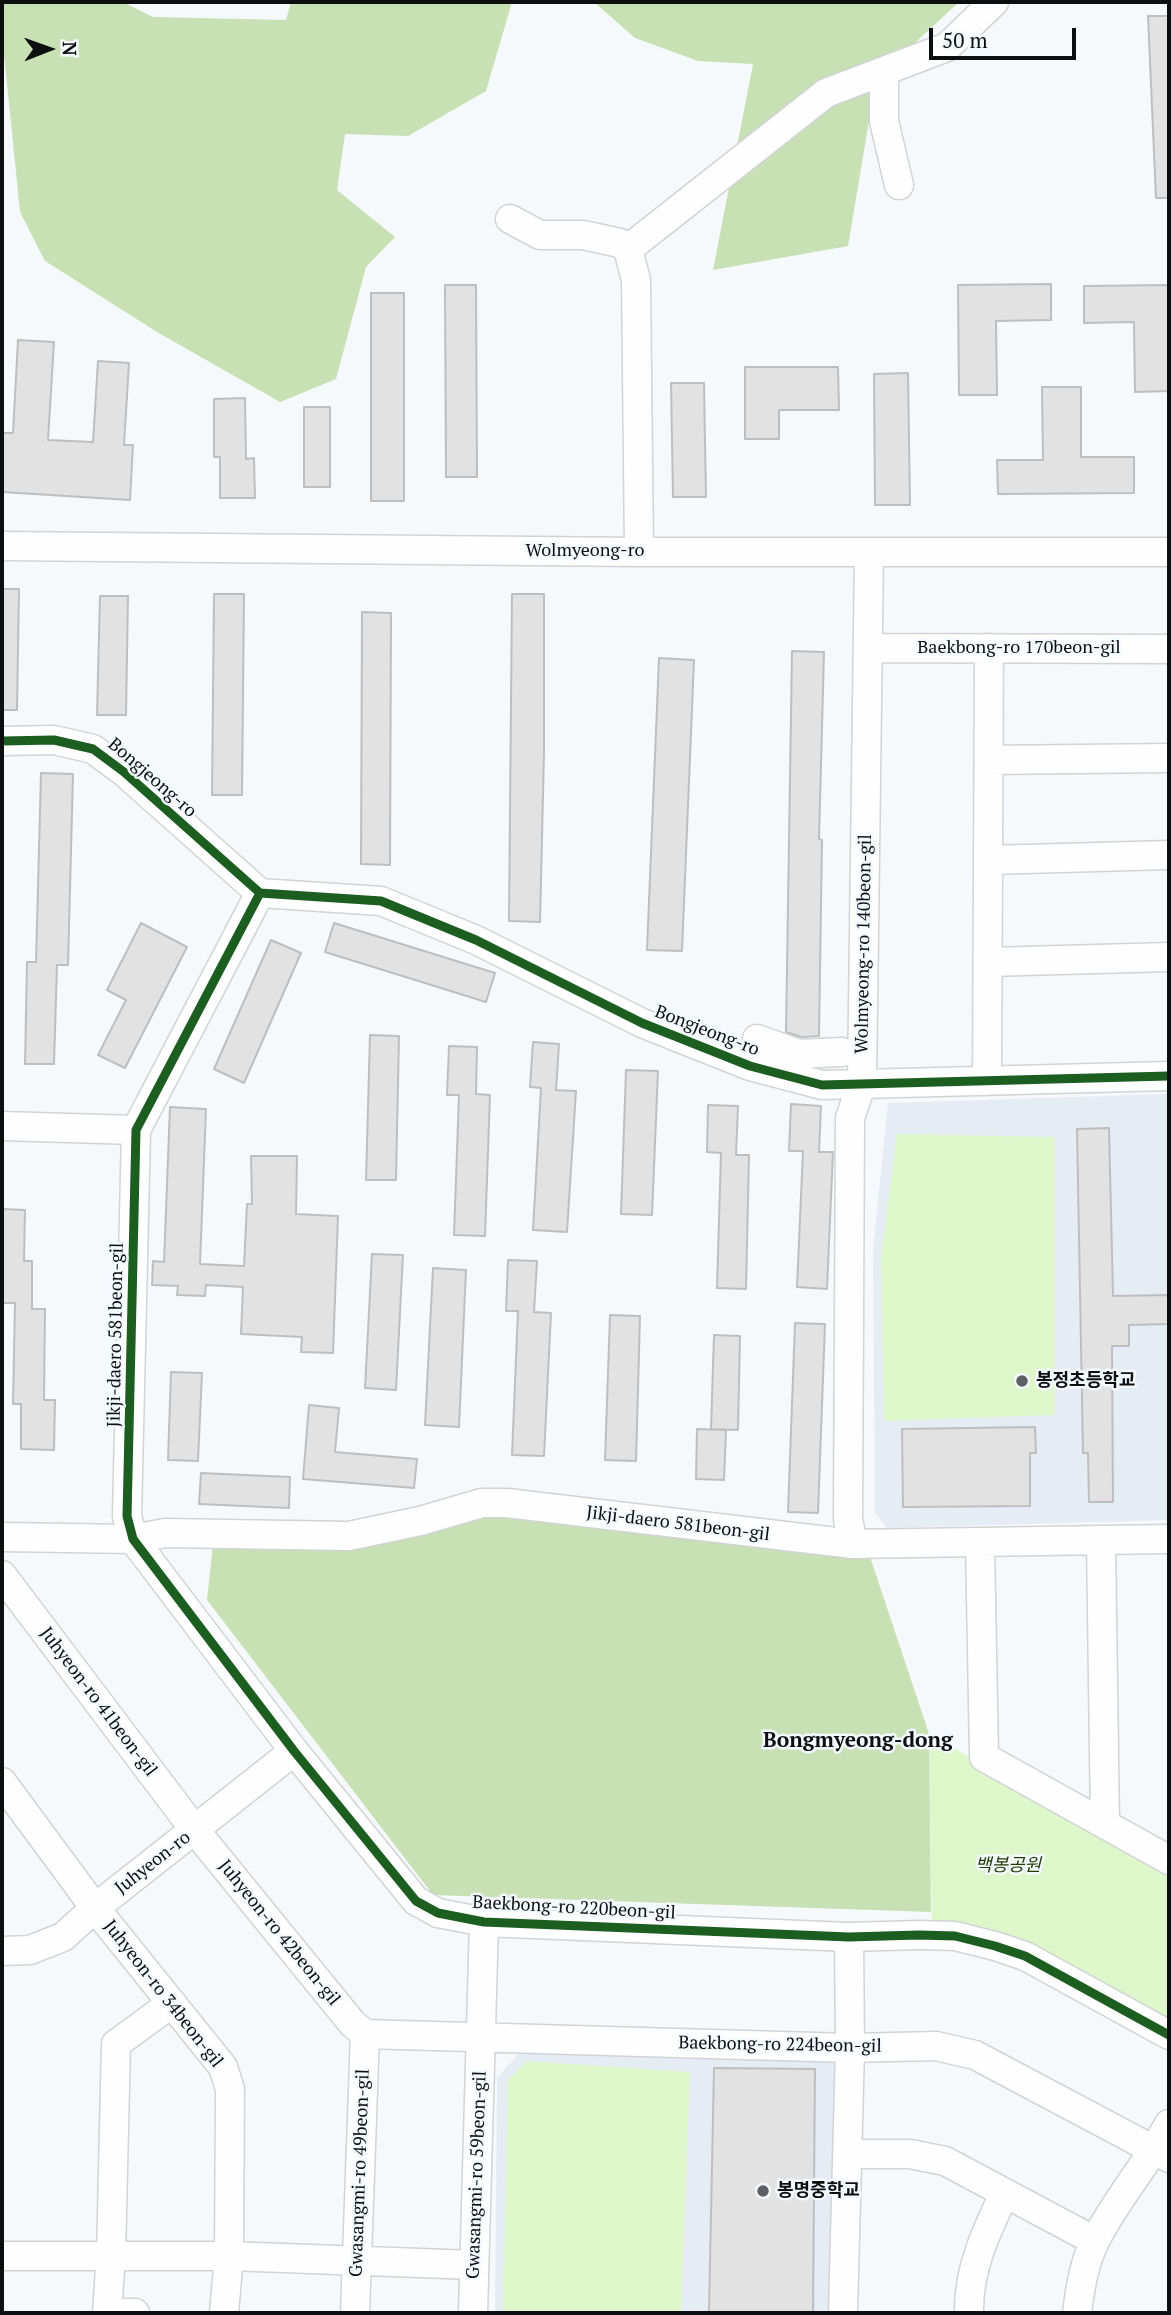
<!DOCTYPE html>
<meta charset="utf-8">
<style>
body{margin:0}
#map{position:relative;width:1171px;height:2315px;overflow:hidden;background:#f6f9fc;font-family:"PT Serif",serif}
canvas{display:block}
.frame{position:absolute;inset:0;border:4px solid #0d0e10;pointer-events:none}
.north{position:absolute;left:14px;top:14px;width:70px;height:70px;-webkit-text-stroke:5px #f4f9fe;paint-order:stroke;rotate:89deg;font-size:19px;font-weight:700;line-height:28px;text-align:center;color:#0d0e10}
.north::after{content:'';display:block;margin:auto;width:24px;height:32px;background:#0d0e10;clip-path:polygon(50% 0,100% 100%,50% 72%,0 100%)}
.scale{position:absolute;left:929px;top:28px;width:147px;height:32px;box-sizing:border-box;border:4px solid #0d0e10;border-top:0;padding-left:9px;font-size:21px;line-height:24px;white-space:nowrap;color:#0d0e10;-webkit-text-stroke:5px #f4f9fe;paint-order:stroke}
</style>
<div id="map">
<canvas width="1171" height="2315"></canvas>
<div class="frame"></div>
<div class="north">N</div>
<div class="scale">50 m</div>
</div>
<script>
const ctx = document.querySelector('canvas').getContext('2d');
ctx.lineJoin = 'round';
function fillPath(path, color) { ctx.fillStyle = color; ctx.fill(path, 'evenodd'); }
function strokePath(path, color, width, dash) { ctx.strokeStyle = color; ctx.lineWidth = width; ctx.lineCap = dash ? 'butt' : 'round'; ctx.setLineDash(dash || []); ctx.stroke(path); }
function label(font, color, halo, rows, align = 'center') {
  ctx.font = font + ' "PT Serif","Noto Sans KR",serif'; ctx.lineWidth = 5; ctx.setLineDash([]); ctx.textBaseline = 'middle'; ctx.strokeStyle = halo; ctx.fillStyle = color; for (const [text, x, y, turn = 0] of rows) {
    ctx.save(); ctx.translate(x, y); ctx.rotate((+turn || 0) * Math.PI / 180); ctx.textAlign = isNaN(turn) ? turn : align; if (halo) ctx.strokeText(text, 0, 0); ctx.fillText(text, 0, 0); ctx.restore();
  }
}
const built = new Path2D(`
 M1169,1094V1520L887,1528L875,1513L873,1249L888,1103Z
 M522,2050L843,2058L837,2313H495L497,2078Z`);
const green = new Path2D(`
 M897,1134L1054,1137V1415L884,1421L881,1257Z
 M929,1734L1169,1870V2025L932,1927Z
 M527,2061L690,2072L681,2313H503L508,2080Z`);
const forest = new Path2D(`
 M2,2H123L153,17L286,20L291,2H512L486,91L408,136L345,134L337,190L395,237L366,267L336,379L280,402L157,332L45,261L20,212L2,34Z
 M594,2H959L917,41L874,91L848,246L713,270L753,64L698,61L635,38Z
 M486,1511L869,1554L929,1734L931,1912L433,1895L207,1600L213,1544Z`);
const building = new Path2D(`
 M1148,16H1169V198H1156Z
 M1051,284V320L996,321L997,395H959L958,285Z
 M445,285H476L477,477H446Z
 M1169,285V391L1135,392L1134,322L1084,323V286Z
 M371,293H404V501H371Z
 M18,340L54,342L48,440L93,442L98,361L129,363L124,445H133L130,500L2,492V433H13Z
 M745,367H838L839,410H779V439H745Z
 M908,373L910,505H875L874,374Z
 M671,383H704L706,497H673Z
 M1042,387H1081V457H1134V493L998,494L997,460H1043Z
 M245,398L246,459L254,458L255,498H220V457H214V399Z
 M304,407H330V487H304Z
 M2,589H19L17,710H2Z
 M214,594H244L242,795H212Z
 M512,594H544V753L540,922L509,921Z
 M100,596H128L126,715H97Z
 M362,612L391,613L390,865L361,864Z
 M792,651L824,652L819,839L822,840L819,1036L801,1037L786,1032Z
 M659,658L694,660L682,951L647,950Z
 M41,773L73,774L68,965H57L54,1064H25L27,962H36Z
 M141,923L187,947L125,1068L98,1055L126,1000L107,990Z
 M334,923L495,973L486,1002L325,952Z
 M271,940L301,953L244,1083L214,1069Z
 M370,1035L399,1036L396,1180H366Z
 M533,1042L559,1044L556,1090L576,1091L567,1232L533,1230L541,1088L530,1087Z
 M449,1046L477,1047L476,1094L490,1095L485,1236L454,1235L459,1095H447Z
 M626,1070L658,1071L652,1215L621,1214Z
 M791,1104L821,1106L819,1152H833L827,1289L797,1287L803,1151H789Z
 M708,1105L738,1106L736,1155H749L746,1289L717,1288L721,1153L707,1152Z
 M170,1107L206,1109L200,1264L244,1266L247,1204H252L251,1156H297L296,1214L338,1216L333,1353L301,1352L302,1337L241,1334L243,1287L206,1285L205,1296L177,1295L178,1286L152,1285L153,1261L164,1262Z
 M1109,1128L1113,1296L1169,1295V1324L1129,1325V1346H1112L1113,1502H1089L1088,1453H1083L1077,1129Z
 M2,1209L25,1210L24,1261H32V1309H45L44,1400H55L54,1450L21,1449V1404H13L15,1303H2Z
 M372,1254L403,1255L396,1390L365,1388Z
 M508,1260L537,1261L534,1312L551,1313L544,1456L512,1455L518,1311H506Z
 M433,1268L466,1270L459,1427L425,1425Z
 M610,1315L640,1316L636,1461L605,1460Z
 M795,1323L825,1324L818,1513L788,1512Z
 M714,1335L740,1336L738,1430L711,1429Z
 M171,1372L202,1373L198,1461L168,1460Z
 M309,1405L339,1408L335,1452L417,1459L414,1488L303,1479Z
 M1035,1427L1036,1453H1030V1506L903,1507L902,1429Z
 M697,1429L726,1430L724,1480L696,1479Z
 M201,1473L290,1477L289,1508L199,1504Z
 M714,2068L815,2069L813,2313H709Z`);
const minor = new Path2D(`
 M884,71V121L899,185
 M510,219L540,235H583L620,243L628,249L636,280L639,552
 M628,249L826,93L947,47L994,2
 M2,546L639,552H1169
 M868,648L1169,649
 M2,741L54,740L93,749L124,772L260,893L381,901L476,940L642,1023L750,1066L822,1085L1169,1076
 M989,760L1169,758
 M988,860L1169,855
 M260,893L136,1130L127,1516L133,1539L294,1751L416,1901L438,1913L484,1922L849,1937L919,1935L955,1936L995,1946L1025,1956L1169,2035
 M988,962L1169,957
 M757,1039L799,1054L842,1052
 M987,1081L989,648
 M2,1126L136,1130
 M2,1537L133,1539L165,1533L349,1536L420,1521L482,1503H507L853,1544L1169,1539
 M1101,1540L1105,1824
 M980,1542L984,1757L1169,1860
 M853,1544L848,1519L850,1118L862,1083L869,552
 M2,1575L194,1829L352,2023L365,2034
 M2,1782L95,1908L223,2067L230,2089L229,2256L224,2313
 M2,1951L30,1950L63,1937L95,1908L294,1751
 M365,2034L850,2048L936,2046L975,2055L1169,2158
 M848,2154H910L945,2161L1095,2241
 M2,2256H229L474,2265
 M107,2313L111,2255L116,2044L172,2003
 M107,2313H135
 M355,2313L365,2034
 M473,2313L484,1922
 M843,2313L850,2048L849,1937
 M969,2313C968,2270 986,2232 1004,2194
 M1077,2313C1080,2289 1084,2262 1096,2239C1116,2200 1147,2164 1169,2124`);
const cycleway = new Path2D(`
 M2,741L54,740L93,749L124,772L260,893L381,901L476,940L642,1023L750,1066L822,1085L1169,1076
 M260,893L136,1130L127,1516L133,1539L294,1751L416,1901L438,1913L484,1922L849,1937L919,1935L955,1936L995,1946L1025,1956L1169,2035`);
const markers = [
 [1022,1381,7,"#5f6063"],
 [763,2191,7,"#5f6063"]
];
const streetNames = [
 ["Wolmyeong-ro",585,551],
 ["Baekbong-ro 170beon-gil",1019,648],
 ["Bongjeong-ro",152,778,41],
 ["Wolmyeong-ro 140beon-gil",864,944,-89],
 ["Bongjeong-ro",707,1031,21],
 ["Jikji-daero 581beon-gil",116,1335,-89],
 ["Jikji-daero 581beon-gil",678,1524,7],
 ["Juhyeon-ro 41beon-gil",98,1702,53],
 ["Juhyeon-ro",153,1863,-38],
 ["Baekbong-ro 220beon-gil",574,1908,3],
 ["Juhyeon-ro 42beon-gil",279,1933,51],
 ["Juhyeon-ro 34beon-gil",163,1994,52],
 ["Baekbong-ro 224beon-gil",780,2045,1],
 ["Gwasangmi-ro 49beon-gil",360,2173,-88],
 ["Gwasangmi-ro 59beon-gil",477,2175,-88]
];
const poiNames = [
 ["봉정초등학교",1036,1381],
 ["봉명중학교",777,2191]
];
const parkNames = [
 ["백봉공원",1008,1866]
];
const quarterNames = [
 ["Bongmyeong-dong",858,1741]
];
fillPath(built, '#e6ecf4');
fillPath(green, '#ddf6ca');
fillPath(forest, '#c7e0b4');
fillPath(building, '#e2e2e3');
strokePath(building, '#bdbebf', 2);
strokePath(minor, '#d1d3d5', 31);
strokePath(minor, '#fefeff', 28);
strokePath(cycleway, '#1b5e20', 9);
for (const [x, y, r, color] of markers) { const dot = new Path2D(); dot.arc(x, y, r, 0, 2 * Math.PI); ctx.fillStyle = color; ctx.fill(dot); strokePath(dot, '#f4f9fe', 2.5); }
label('18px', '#0d0e10', '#f4f9fe', streetNames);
label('bold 18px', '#0d0e10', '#f4f9fe', poiNames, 'left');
label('italic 18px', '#233c00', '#f4f9fe', parkNames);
label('bold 21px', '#0d0e10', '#f4f9fe', quarterNames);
</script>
